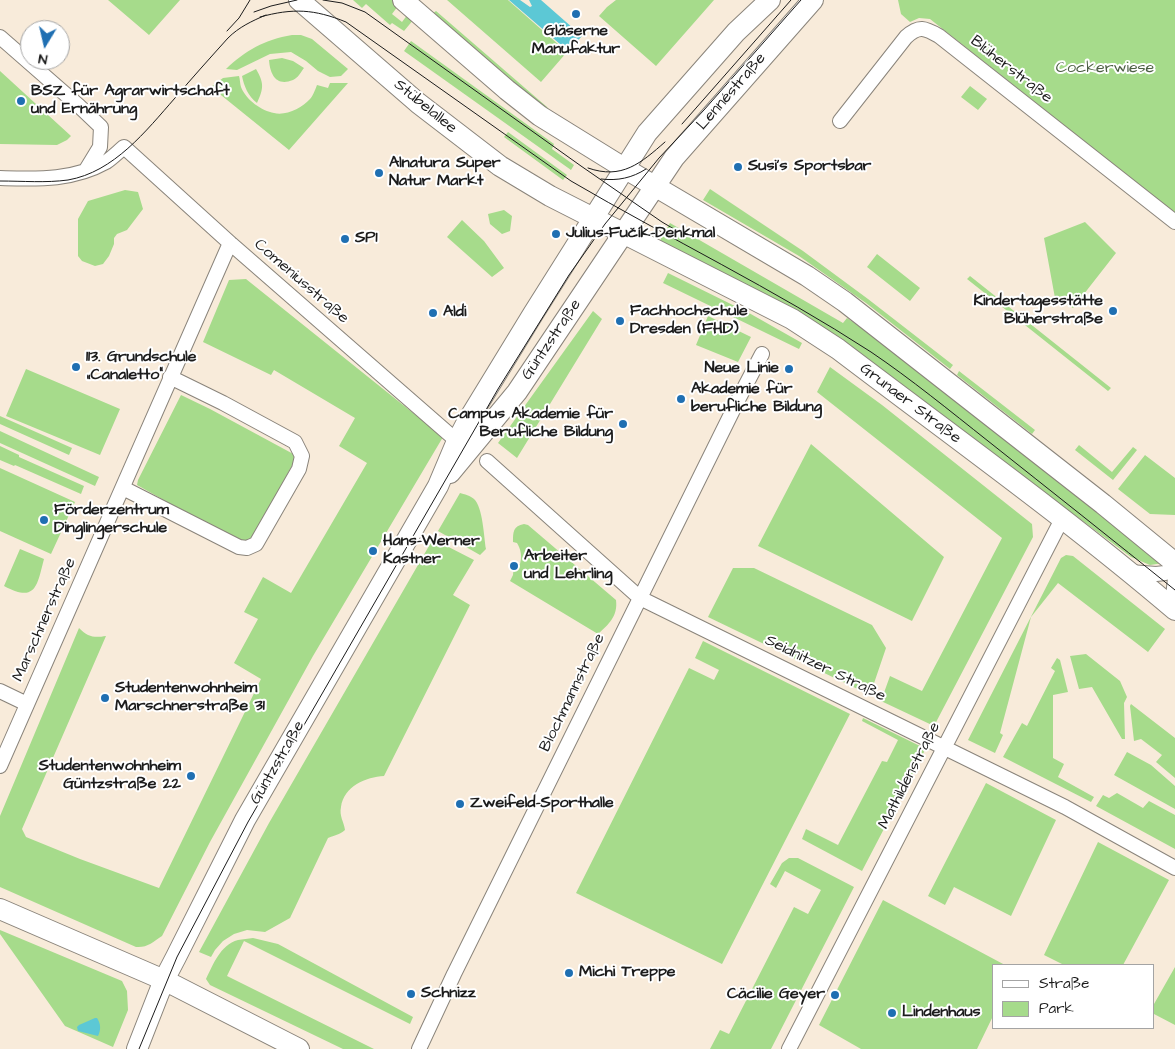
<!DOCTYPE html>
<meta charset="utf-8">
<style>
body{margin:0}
#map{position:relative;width:1175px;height:1049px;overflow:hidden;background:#f8ebda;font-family:"Architects Daughter",sans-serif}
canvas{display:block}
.legend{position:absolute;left:992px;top:964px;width:162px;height:65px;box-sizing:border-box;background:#fff;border:1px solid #a4a4a4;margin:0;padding:6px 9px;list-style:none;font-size:15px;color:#1c1c1c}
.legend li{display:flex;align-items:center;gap:10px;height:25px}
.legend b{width:25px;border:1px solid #a4a4a4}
.north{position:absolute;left:20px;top:20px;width:50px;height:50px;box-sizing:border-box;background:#fff;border:1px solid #a4a4a4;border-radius:50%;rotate:189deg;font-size:14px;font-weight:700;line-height:20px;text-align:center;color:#1c1c1c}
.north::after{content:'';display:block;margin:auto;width:18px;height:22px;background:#1f6fb2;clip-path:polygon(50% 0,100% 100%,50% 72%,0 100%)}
</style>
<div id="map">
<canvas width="1175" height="1049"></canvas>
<ul class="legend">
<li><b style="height:6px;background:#fff"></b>Straße</li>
<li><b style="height:14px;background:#a6db8b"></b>Park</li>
</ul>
<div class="north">N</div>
</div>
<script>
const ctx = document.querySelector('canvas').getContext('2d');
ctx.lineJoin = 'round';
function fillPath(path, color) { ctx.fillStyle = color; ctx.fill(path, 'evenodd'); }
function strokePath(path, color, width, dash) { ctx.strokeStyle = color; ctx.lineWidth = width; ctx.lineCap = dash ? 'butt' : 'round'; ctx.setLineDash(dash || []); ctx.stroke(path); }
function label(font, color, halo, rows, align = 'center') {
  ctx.font = font + ' "Architects Daughter",sans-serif'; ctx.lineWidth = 4; ctx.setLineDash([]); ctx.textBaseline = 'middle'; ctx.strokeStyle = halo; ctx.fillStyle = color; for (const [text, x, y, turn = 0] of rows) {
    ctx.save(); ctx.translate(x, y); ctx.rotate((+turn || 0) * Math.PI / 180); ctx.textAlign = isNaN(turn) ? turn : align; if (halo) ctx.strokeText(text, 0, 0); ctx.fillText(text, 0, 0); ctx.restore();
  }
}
const green = new Path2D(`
 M108,0H180L149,35Z
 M353,0H392L398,6L392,14L402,22L408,14L414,19L404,31L392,23L390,25L366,4L362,8Z
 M447,0H508L567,52L541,82Z
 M616,0H714L656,66L599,16L607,7Z
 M898,0H1175V213L930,19L919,18L910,22L901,14Z
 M436,11L547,107L555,117L519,89L432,14Z
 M292,35H301L312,39L348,69L341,76L330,77L318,71L306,61L291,52L270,54L237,70L226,69C246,50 264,40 292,35Z
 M411,41L554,144L552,149L574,165L571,170L404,51Z
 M282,58L293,61L304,68C301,72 298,78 293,80C276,87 270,74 269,60Z
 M256,69C264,83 264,88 257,103C248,96 244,86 242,76Z
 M0,71L71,136L67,140L57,145L0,144Z
 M239,76C240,79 240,84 241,87C246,100 262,111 274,113C286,116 302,108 310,99C313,96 315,90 317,85L328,88L330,83H348L289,150L211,87L223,78Z
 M970,86L987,99L978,110L961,97Z
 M508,132L567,175L563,180L504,137Z
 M710,189L803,251L868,299L953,365L950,369L866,303L799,256L703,200Z
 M125,190L138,192L143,209L127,230L117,234L114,238V244L109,256L103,264L95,266L82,261L78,256V219L88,201Z
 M504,210L512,216L510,231L502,234L490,224L488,214Z
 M462,220L484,241L504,268L492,277L447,237Z
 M1085,222L1116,253L1073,308L1055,298L1044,238Z
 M670,223L843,323L847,318L877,338L1164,563L1150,565L1131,557L1041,490L658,244Z
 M877,254L920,288L910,301L867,267Z
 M668,273L749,313L802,343L799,349L663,283Z
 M970,276L1111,388L1108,391L967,279Z
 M246,279L443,437L313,656L210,842L162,936C153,942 147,948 136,947L0,887V816L79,628C88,637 94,638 106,636L22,829L26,837L80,859L159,888L261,679L234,663L258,619L244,612L263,577L291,593L367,463L339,446L355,418L274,370L271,375L203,342L229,280Z
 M593,311L602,319L517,458L498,443Z
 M708,316L751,337L738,362L696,345Z
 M830,367L882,405L1032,524L1033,537L934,726L881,701L890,676L922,691L1002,538L817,392Z
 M26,369L120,409L100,455L6,416Z
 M959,371L1035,430L1032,434L957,375Z
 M181,395L210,409L297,456L252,541L242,544L137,485L138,480Z
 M0,416L72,448L69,455L0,424Z
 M0,431L99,477L95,486L0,443Z
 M811,444L944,557L912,621L758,546Z
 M1079,445L1112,472L1133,447L1137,450L1113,480L1075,450Z
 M0,446L19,455V457L84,486L81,494L15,465L14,466L0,460Z
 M1145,455L1175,478V515L1150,514L1118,489Z
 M0,468L75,502L51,554L0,531Z
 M460,493C464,494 471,496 474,499C483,507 484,538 486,549L480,555L438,531Z
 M524,524L528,525L616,600C618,616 609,624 598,634L510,581L513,575L514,564H520C522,556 521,550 517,543L513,542C513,532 513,526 524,524Z
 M433,539L474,560L453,595L470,605L384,776C366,777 344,786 341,807C339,816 344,822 345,830C339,835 335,835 328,838L290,918L265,932L247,930L234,934L223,941L215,950L211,957L199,952L269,823Z
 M20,549L44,559C37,586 36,603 4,586Z
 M1066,555L1073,556L1165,629L1148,652L1058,583L1031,617L1000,733L1003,735L995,753L968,740L1061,558Z
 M733,568H754L872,625L886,648L870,695L708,617Z
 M703,641L850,714L722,964L576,893L689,668L714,680L719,670L695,658Z
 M1086,654L1120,681L1127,697L1124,703L1125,739H1122L1092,687L1079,689L1070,656Z
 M1057,658L1060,660L1068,692L1053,695V758L1064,764L1058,777L1094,797L1091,802L1003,757L1022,723L1027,726L1055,671L1051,668Z
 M1131,704L1175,738V778L1156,762L1162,755L1141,739L1134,741L1130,706Z
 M863,718L922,747L924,752L862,871L802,839L806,829L838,845L882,761L887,762L898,740L862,721Z
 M1127,752L1151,765L1175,786V809L1114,775Z
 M986,783L1056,820L1011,916L954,887L945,905L928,896Z
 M1117,793L1143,808L1149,801L1175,815V849L1096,806L1103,795L1109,798Z
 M1098,842L1169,880L1123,965H1064L1044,955Z
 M789,858H798L854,887L771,1049H710L720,1030L729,1034L794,907L808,914L821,890L785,871L776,888L770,884L782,863Z
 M883,900L1005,965H994V1014L977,1049H861L819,1025Z
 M0,930L122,981L127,991L128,1010L113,1047L65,1026L0,934Z
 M253,938L278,944L413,1017L410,1024L244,941L227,976L374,1049H343L210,985L206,979C213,965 220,945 238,940C243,939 248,939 253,938Z
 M1175,967V1025L1154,1014V1004Z`);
const water = new Path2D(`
 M509,0H520L530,7L532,6L529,0H541L582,36L568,51Z
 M95,1018H97C101,1024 101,1030 98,1036L78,1031L77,1027L79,1025Z`);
const minor = new Path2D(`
 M0,37L79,106L101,127L100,147L86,170
 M840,121L906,37C919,25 925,28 939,36L1175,222
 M0,178C37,179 72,181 106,162C112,158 118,152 124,147L230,243L457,441
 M487,461L640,598L1065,807L1175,868
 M123,488L239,547L247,548L256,544L299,469L302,456L295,442L223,403L170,377
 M1130,572L1156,574L1165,573L1175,568
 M1172,607L1175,578
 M0,691L27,704
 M0,766L230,243
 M419,1049L454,974L740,396L762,354
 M789,1049L1062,519`);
const secondary = new Path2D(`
 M299,0L418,103L500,166L550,196L792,319L838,349C951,435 1067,518 1175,610
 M403,0L507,90L540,116L624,168L807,276L845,302L1103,504L1175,563
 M450,473L517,392L674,158L813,0
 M0,909L164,980L299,1049
 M137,1049L164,980L176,957L245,820L438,486L457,441L467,422L533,314L647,133L736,32L770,0`);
const tram = new Path2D(`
 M323,0L342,3L365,12L581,166L662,222L679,232
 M254,12L271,6L297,0
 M260,17C293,8 314,9 346,22L571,181C670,239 774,289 871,352C911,379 950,411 988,441C1051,491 1113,540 1175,590
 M227,31L239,18L250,0
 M682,124L791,0
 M588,168C622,180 641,163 665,142
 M601,179C618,181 632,178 646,169
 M0,181C23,181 46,183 68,180C114,172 146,131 175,98C192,78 210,58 228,38C239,27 252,21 266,15
 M139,1049L177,957L248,822L498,389L569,275L605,224L659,158L704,110L801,0`);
const markers = [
 [576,14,5,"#1f6fb2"],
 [21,101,5,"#1f6fb2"],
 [738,167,5,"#1f6fb2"],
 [379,173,5,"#1f6fb2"],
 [556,234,5,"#1f6fb2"],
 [345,239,5,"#1f6fb2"],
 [1113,311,5,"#1f6fb2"],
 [433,313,5,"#1f6fb2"],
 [620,321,5,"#1f6fb2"],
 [76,367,5,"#1f6fb2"],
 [789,369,5,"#1f6fb2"],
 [681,399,5,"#1f6fb2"],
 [623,424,5,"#1f6fb2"],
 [44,520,5,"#1f6fb2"],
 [373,551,5,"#1f6fb2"],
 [514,566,5,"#1f6fb2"],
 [105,698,5,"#1f6fb2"],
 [191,776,5,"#1f6fb2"],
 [460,804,5,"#1f6fb2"],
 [569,973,5,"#1f6fb2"],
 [411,994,5,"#1f6fb2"],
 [835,995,5,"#1f6fb2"],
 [892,1013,5,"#1f6fb2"]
];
const poiNames = [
 ["Gläserne",576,32,"center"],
 ["Manufaktur",576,50,"center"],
 ["BSZ für Agrarwirtschaft",31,92],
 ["und Ernährung",31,110],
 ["Alnatura Super",389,164],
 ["Natur Markt",389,182],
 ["Susi's Sportsbar",748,167],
 ["Julius-Fučík-Denkmal",566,234],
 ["SP1",355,239],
 ["Kindertagesstätte",1103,302,"right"],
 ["Blüherstraße",1103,320,"right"],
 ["Fachhochschule",630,312],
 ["Dresden (FHD)",630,330],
 ["Aldi",443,313],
 ["113. Grundschule",86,358],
 ["„Canaletto“",86,376],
 ["Neue Linie",779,369,"right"],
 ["Akademie für",691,390],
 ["berufliche Bildung",691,408],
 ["Campus Akademie für",613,415,"right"],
 ["Berufliche Bildung",613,433,"right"],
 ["Förderzentrum",54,511],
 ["Dinglingerschule",54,529],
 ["Hans-Werner",383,542],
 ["Kastner",383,560],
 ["Arbeiter",524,557],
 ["und Lehrling",524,575],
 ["Studentenwohnheim",115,689],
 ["Marschnerstraße 31",115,707],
 ["Studentenwohnheim",181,767,"right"],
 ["Güntzstraße 22",181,785,"right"],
 ["Zweifeld-Sporthalle",470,804],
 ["Michi Treppe",579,973],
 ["Schnizz",421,994],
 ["Cäcilie Geyer",825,995,"right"],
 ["Lindenhaus",902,1013]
];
const parkNames = [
 ["Cockerwiese",1105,69]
];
const streetNames = [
 ["Blüherstraße",1011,70,38],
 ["Lennéstraße",732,92,-49],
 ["Stübelallee",425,107,39],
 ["Comeniusstraße",301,282,41],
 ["Güntzstraße",552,340,-56],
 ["Grunaer Straße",910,404,37],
 ["Marschnerstraße",45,620,-66],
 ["Seidnitzer Straße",825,669,26],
 ["Blochmannstraße",573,693,-64],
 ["Güntzstraße",278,763,-60],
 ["Mathildenstraße",910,776,-63]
];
fillPath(green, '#a6db8b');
fillPath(water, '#5cc8d5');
strokePath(minor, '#8a847b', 16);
strokePath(secondary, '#8a847b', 22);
strokePath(minor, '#fff', 14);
strokePath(secondary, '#fff', 20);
strokePath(tram, '#1c1c1c', 1);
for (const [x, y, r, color] of markers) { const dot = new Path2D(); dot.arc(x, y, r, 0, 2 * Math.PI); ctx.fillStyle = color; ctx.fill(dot); strokePath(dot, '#fff', 2); }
label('bold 16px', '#1c1c1c', '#fff', poiNames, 'left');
label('16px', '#4c5f43', '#fff', parkNames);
label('16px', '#1c1c1c', '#fff', streetNames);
</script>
